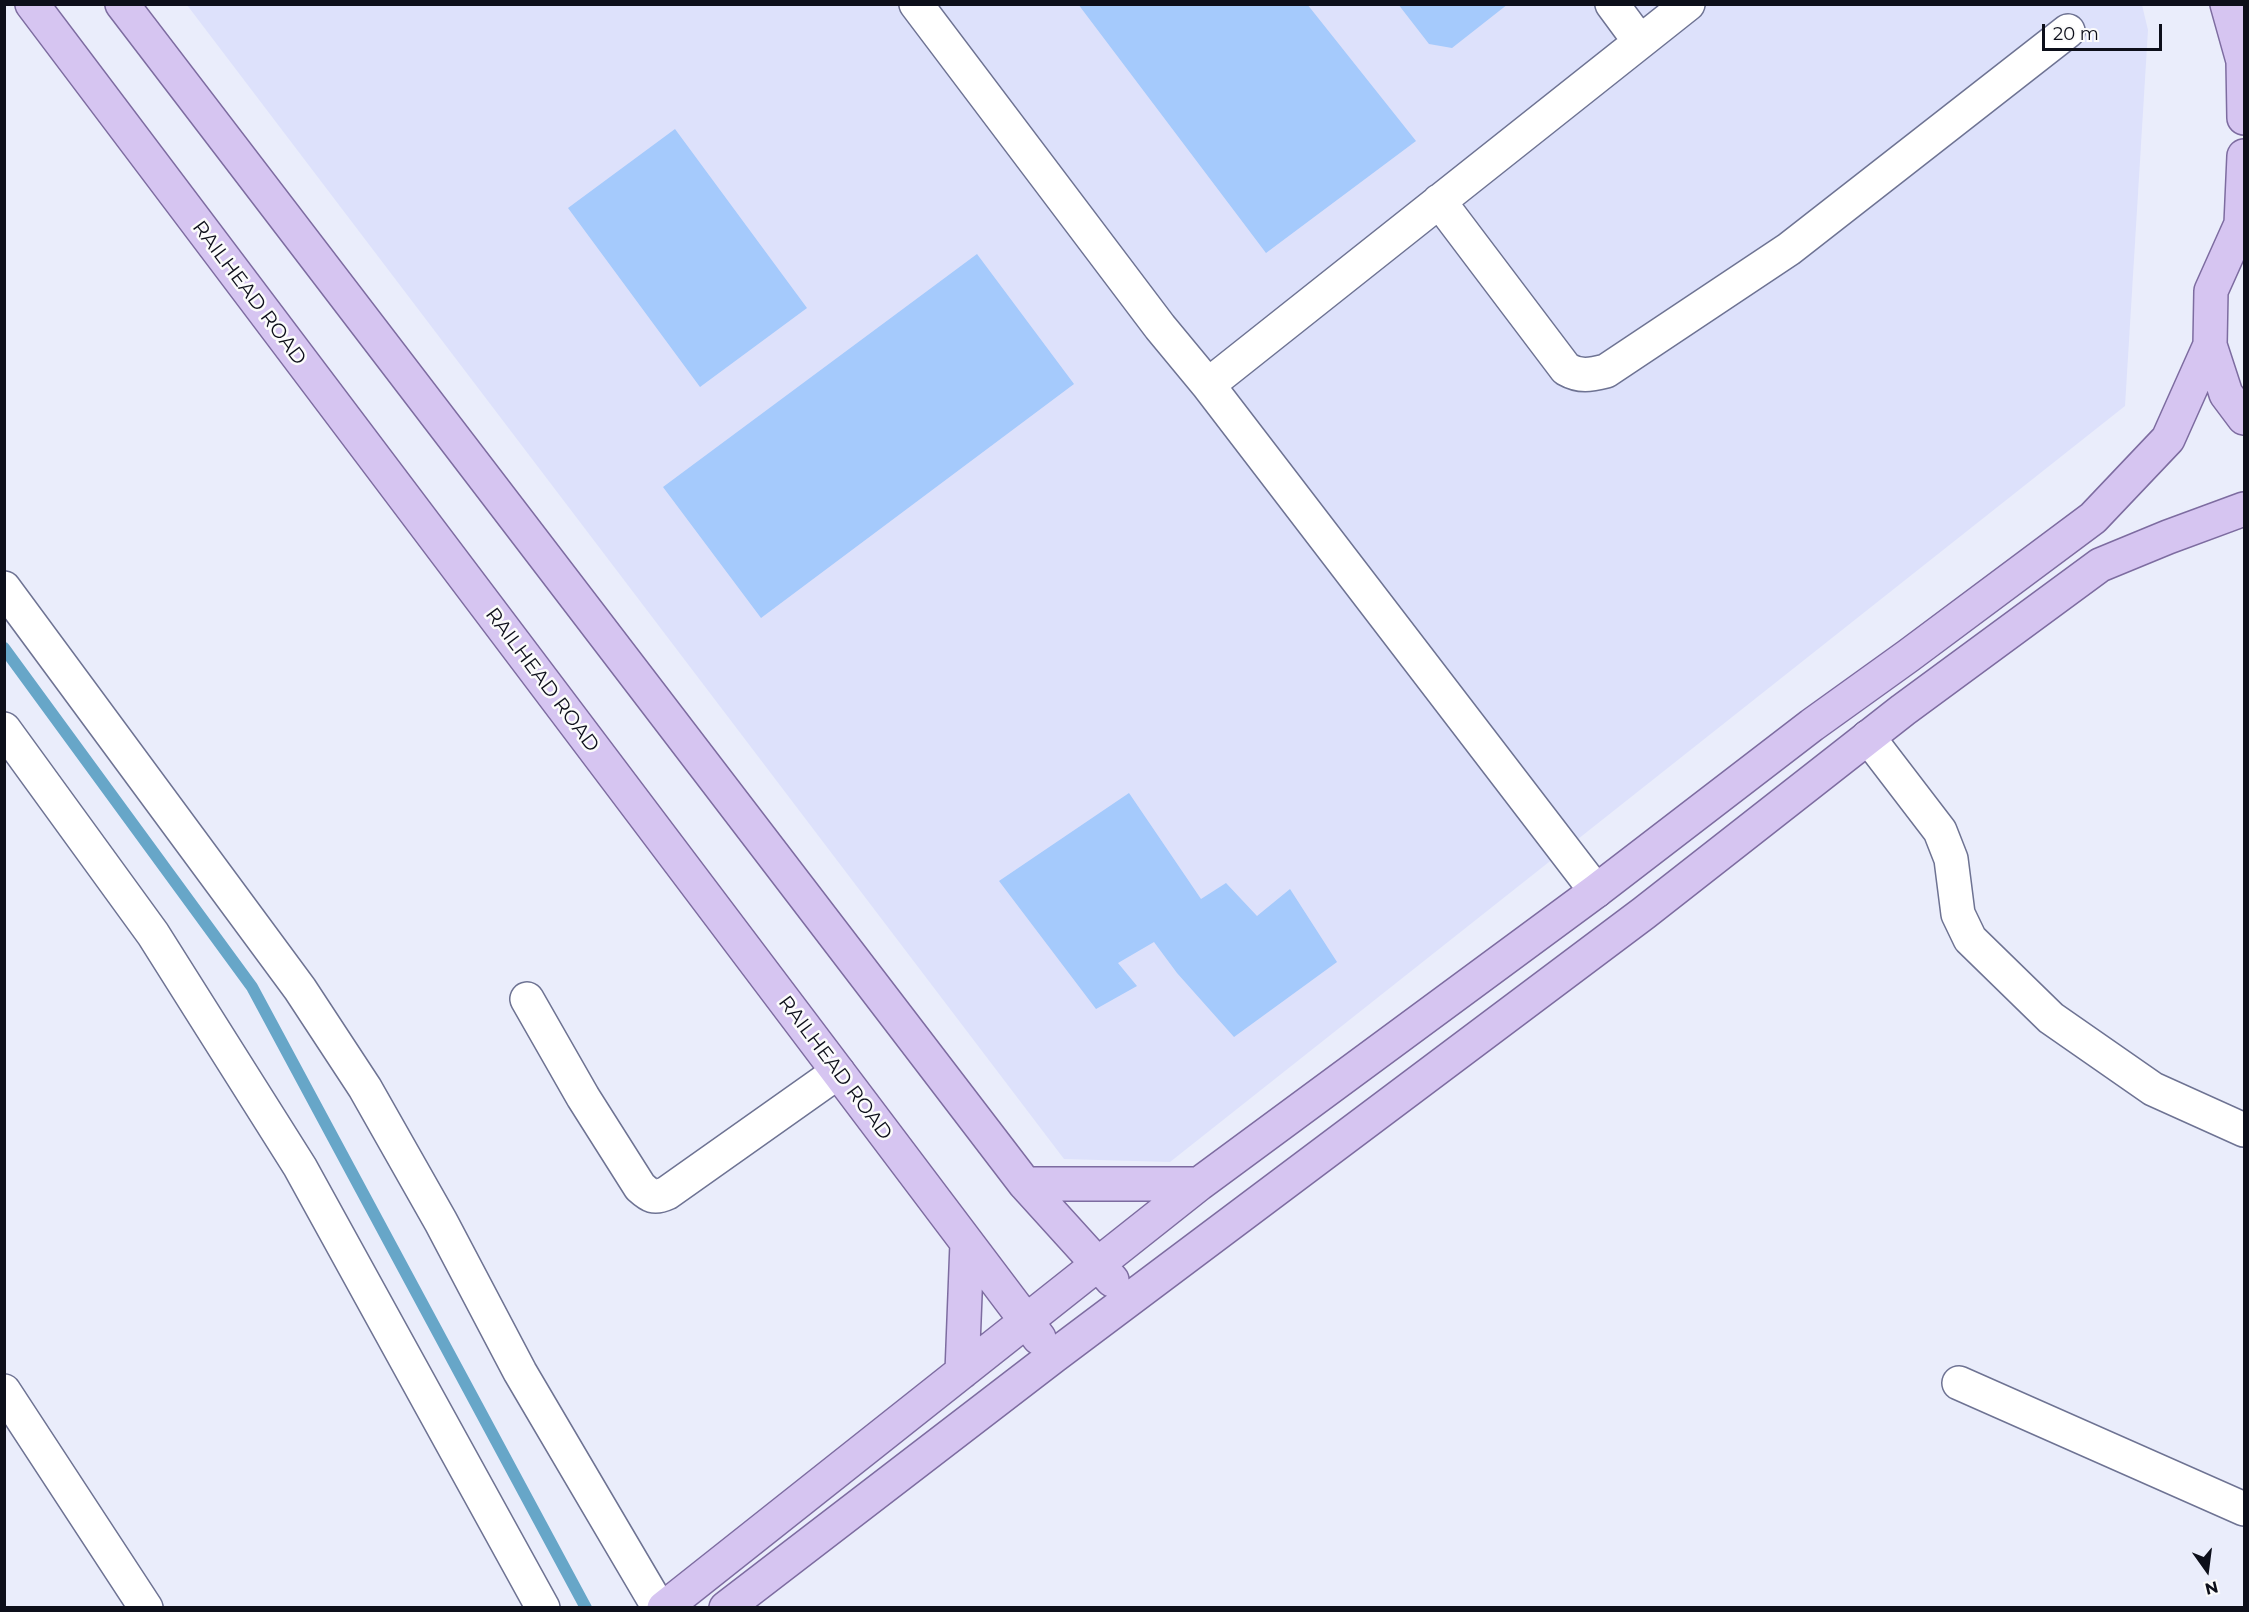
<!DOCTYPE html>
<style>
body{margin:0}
#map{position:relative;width:2249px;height:1612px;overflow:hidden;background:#eaedfb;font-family:Montserrat,sans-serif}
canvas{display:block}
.frame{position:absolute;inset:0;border:6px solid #0d0f1a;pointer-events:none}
.north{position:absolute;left:2177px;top:1540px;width:60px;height:60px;-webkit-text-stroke:4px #fbfbfb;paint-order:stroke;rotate:166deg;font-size:16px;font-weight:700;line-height:24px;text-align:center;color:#0d0f1a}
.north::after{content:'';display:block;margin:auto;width:21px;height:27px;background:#0d0f1a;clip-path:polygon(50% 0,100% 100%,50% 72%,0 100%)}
.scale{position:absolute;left:2042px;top:24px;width:120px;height:27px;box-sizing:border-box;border:3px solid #0d0f1a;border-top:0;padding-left:8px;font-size:18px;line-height:21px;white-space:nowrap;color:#0d0f1a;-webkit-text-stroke:4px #fbfbfb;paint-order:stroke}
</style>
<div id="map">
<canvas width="2249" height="1612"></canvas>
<div class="frame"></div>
<div class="north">N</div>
<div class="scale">20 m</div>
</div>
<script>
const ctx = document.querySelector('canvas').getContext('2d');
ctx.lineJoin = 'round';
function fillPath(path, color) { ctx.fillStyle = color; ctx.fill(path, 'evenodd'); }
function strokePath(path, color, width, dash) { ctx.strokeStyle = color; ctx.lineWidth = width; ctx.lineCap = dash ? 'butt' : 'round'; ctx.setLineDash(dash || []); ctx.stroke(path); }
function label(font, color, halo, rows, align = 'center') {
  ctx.font = font + ' Montserrat,sans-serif'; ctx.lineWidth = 5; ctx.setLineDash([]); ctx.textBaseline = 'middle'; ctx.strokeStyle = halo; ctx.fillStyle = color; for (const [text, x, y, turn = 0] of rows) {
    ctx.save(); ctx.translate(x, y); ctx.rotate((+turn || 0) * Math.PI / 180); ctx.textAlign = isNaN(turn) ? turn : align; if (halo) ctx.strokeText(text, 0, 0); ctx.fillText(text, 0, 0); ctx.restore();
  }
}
const built = new Path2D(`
 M187,5H2142L2148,30L2125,406L1170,1162L1064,1159Z`);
const stream = new Path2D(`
 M4,648L252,987L586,1608`);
const building = new Path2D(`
 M1078,4H1307L1416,141L1266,253Z
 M1398,4H1508L1452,48L1429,44Z
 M675,129L807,308L700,387L568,208Z
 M977,254L1074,384L761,618L663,487Z
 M1129,793L1201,899L1226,883L1257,916L1290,889L1337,962L1234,1037L1177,973L1154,942L1118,963L1137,986L1096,1009L999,881Z`);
const minor = new Path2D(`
 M916,4L1160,327L1208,385
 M1612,4L1640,42
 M1439,201L1566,369C1580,377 1590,375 1606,371L1789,249L2068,31
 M4,588L300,989L365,1088L441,1222L520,1372L659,1608
 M4,729L153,934L300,1167L543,1608
 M1868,737L1940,831L1951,859L1958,914L1970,939L2051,1018L2153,1089L2244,1130
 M1596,891L1208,385L1688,4
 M527,999L583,1097L640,1187C650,1196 654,1199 667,1193L838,1072
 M1959,1383L2244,1509
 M4,1391L146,1608`);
const major = new Path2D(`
 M32,4L1039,1338
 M122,4L1025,1184L1112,1280
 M2227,4L2243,61L2244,118
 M2244,221L2241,224L2211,291L2210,345L2226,394L2244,418
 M2241,224L2244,156
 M1025,1184H1199
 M962,1372L967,1243
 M664,1608L1199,1184L1596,891L1812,725L1908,656L2093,518L2168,439L2210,345
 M726,1608L1054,1356L1644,913L1903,710L2100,565L2168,537L2244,509`);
const streetNames = [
 ["RAILHEAD ROAD",249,293,53],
 ["RAILHEAD ROAD",542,680,53],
 ["RAILHEAD ROAD",835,1068,53]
];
fillPath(built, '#dde1fb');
strokePath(stream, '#67a6c8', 12);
fillPath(building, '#a5cafc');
strokePath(minor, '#6e7393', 36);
strokePath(major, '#7d6ca0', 36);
strokePath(minor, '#fff', 33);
strokePath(major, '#d6c5f1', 33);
label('20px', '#0d0f1a', '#fbfbfb', streetNames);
</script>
